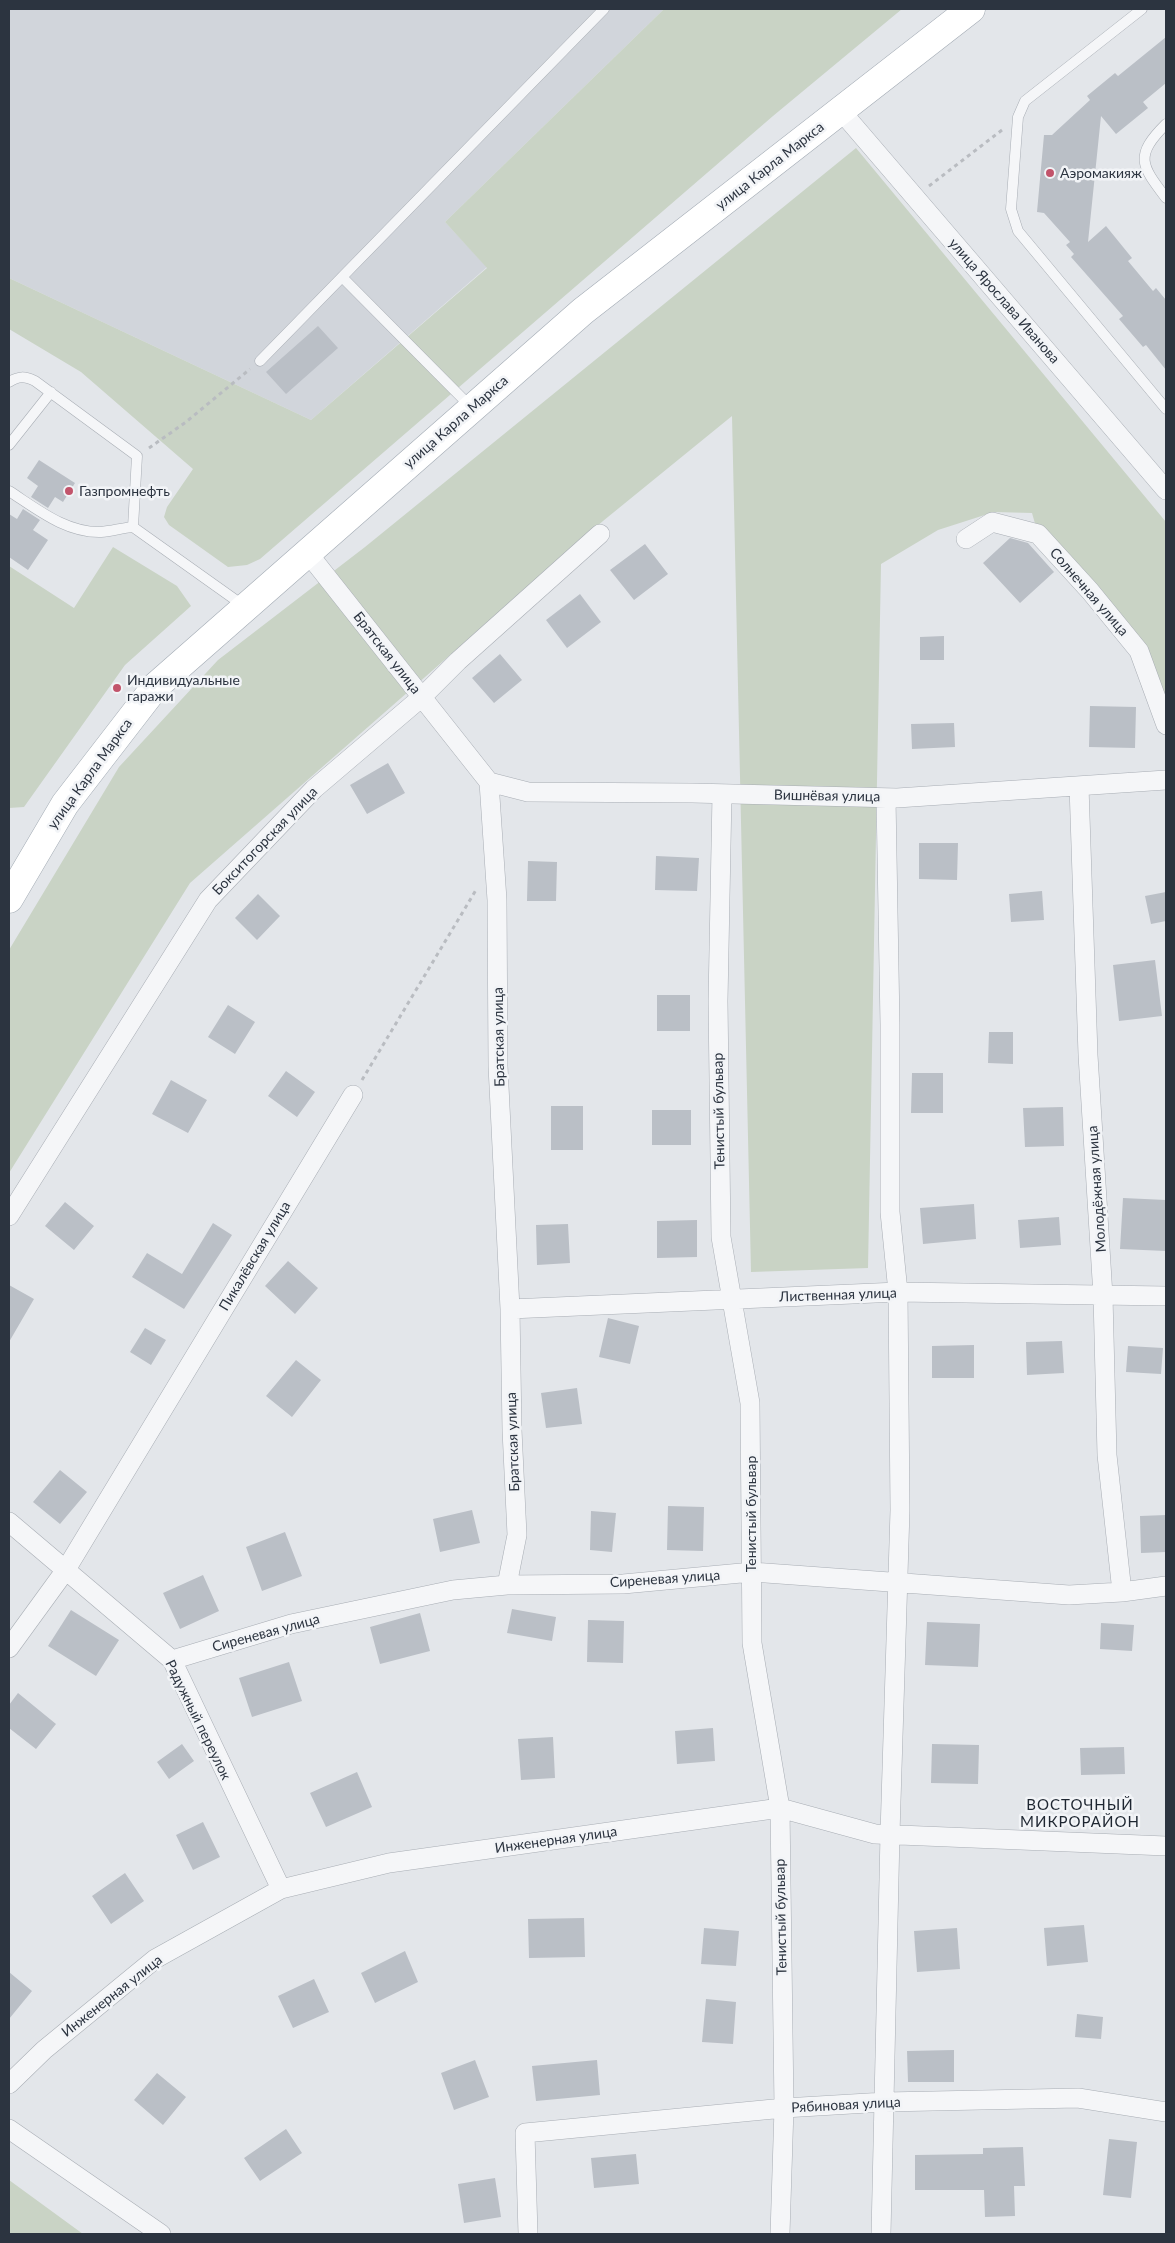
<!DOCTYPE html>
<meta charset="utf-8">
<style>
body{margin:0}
#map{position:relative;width:1175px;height:2243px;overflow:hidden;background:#e3e6ea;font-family:Lato,sans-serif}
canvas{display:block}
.frame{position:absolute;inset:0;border:10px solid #2c3440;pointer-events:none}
</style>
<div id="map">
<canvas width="1175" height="2243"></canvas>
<div class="frame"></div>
</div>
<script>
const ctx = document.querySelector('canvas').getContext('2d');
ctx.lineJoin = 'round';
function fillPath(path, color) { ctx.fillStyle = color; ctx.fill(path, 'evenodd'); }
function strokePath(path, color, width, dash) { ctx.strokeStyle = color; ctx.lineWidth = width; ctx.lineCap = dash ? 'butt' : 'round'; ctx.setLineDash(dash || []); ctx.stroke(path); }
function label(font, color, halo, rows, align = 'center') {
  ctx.font = font + ' Lato,sans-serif'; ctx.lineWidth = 5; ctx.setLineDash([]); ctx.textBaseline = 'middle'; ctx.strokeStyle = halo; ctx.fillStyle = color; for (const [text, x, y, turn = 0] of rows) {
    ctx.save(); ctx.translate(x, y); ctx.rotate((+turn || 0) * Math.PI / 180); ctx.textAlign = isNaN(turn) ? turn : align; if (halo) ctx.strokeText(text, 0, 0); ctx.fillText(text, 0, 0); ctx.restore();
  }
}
const built = new Path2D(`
 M9,9H664L445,222L487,267L311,420L9,278Z`);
const green = new Path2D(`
 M664,9H902L773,116L260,559L247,565L228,567L169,525L164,517L167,507L193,469L81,372L9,329V278L311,420L487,268L445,222Z
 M856,148L1166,522V699L1038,534L1032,513L994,512L938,530L881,564L868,1268L751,1272L732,416L603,521L190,883L9,1173V950L119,767L218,660L365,547Z
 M113,547L177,586L191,606L125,665L24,807L9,808V566L74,608Z
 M9,2180L83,2234H9Z`);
const building = new Path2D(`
 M1166,37V83L1143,102L1148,108L1116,134L1101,116L1088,242L1106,226L1132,258L1128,261L1153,291L1156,288L1166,300V370L1146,345L1143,347L1119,319L1123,316L1071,257L1074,254L1066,245L1070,242L1044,213L1037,212L1044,135H1052L1090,100L1087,96L1115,73L1118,76Z
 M318,326L338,348L286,394L266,372Z
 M39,460L75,483L63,502L55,497L48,508L31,497L38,486L27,478Z
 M23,509L40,520L33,530L48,540L28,570L9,557V514L17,519Z
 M1010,538L1028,543L1054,572L1020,603L983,563Z
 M645,544L668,574L634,600L610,570Z
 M580,594L601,622L567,648L546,620Z
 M944,636V660H920V637Z
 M500,654L522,680L494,703L472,678Z
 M1090,706L1136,707L1135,748L1089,747Z
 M954,723L955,747L912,749L911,724Z
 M388,763L405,793L367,814L350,785Z
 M919,843H958L957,880L919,879Z
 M656,856L699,858L697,891L655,890Z
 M528,861L557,862L556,901H527Z
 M1042,891L1044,920L1011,922L1009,894Z
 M1166,892V921L1151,924L1145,896Z
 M258,894L280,916L257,940L235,918Z
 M1155,960L1162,1016L1119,1021L1113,965Z
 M657,995H690V1031H657Z
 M228,1005L255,1022L235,1054L208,1037Z
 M989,1032H1013V1064L988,1063Z
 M286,1071L315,1092L297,1117L268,1096Z
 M912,1073H943V1113H911Z
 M171,1080L207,1100L188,1133L152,1114Z
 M551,1106H583V1150H551Z
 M1063,1107L1064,1146L1025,1147L1023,1108Z
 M652,1110H691V1145H652Z
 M1123,1198L1166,1200V1251L1120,1249Z
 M65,1202L94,1226L74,1250L45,1226Z
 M974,1204L976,1239L923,1244L920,1208Z
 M1059,1217L1061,1245L1020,1248L1018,1220Z
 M697,1220V1257L657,1258V1221Z
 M213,1223L232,1235L184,1309L132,1277L147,1253L182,1274Z
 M568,1224L570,1263L537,1265L536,1225Z
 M288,1261L318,1288L295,1314L265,1286Z
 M9,1285L34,1299L9,1342Z
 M608,1318L639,1326L630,1364L599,1357Z
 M145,1328L166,1340L151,1365L130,1352Z
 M1062,1341L1064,1373L1027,1375L1026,1342Z
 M974,1345V1378H932V1346Z
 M1128,1346L1163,1348L1161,1374L1126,1372Z
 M296,1360L321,1380L292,1417L266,1396Z
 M577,1388L582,1424L546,1428L541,1393Z
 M60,1470L87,1492L60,1524L33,1502Z
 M668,1506L704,1507L703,1551L667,1550Z
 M472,1510L480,1543L440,1552L433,1519Z
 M591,1511L616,1513L612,1552L590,1550Z
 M1166,1515V1552L1141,1553L1140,1516Z
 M285,1532L302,1576L262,1591L246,1547Z
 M203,1575L219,1611L180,1629L163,1593Z
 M512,1609L556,1617L552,1641L507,1633Z
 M71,1610L119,1640L96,1676L48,1646Z
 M420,1613L430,1651L380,1664L370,1627Z
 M588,1620L624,1621L623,1663L587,1662Z
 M927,1622L980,1624L978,1667L925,1665Z
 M1101,1623L1134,1625L1132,1651L1100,1649Z
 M289,1662L302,1701L252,1717L239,1678Z
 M18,1693L56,1724L36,1749L9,1728V1705Z
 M713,1728L715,1761L677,1764L675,1731Z
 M553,1737L555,1778L521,1780L518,1739Z
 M182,1744L194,1761L169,1779L157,1762Z
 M932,1744L979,1745L978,1784L931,1783Z
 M1124,1747L1125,1774L1081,1775L1080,1748Z
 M357,1772L372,1807L326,1827L310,1793Z
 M203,1822L220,1857L193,1870L176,1835Z
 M125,1873L144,1901L111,1924L92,1896Z
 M584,1918L585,1957L529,1958L528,1919Z
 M1084,1925L1088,1962L1047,1966L1044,1928Z
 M704,1928L739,1931L736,1966L701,1964Z
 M957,1928L960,1969L917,1972L914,1931Z
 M405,1951L418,1982L375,2003L361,1973Z
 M9,1972L32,1991L9,2019Z
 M314,1979L329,2012L293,2028L278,1996Z
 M706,1999L736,2002L733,2044L702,2042Z
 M1077,2014L1103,2017L1101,2039L1075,2037Z
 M954,2050V2082H908L907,2051Z
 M475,2060L489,2097L454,2110L441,2073Z
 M597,2060L600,2095L536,2101L532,2066Z
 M157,2073L186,2097L163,2125L134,2100Z
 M286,2129L302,2153L260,2181L244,2158Z
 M1109,2139L1137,2142L1131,2198L1103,2195Z
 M1023,2147L1025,2186H1014L1015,2216L985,2217L984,2190H915V2155L983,2154V2148Z
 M636,2154L639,2184L594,2188L591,2158Z
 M495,2178L501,2217L464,2223L458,2184Z`);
const path = new Path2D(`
 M929,186L1002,130
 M149,448L186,422L250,369
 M362,1080L476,890`);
const lane = new Path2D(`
 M1142,9L1025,101L1018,117L1011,209L1018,231L1166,409
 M1166,124C1134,156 1141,165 1166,198
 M342,277L471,407
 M260,361L604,9
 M9,382C19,376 24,376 35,381L137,456L133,527L244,606
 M9,445L51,392
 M9,491C37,509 66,533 101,532C112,531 122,528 133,527`);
const street = new Path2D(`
 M841,111L1166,490
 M966,539L992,522L1038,534L1090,591L1139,651L1166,725
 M307,552L489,782L497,900L498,1066L510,1309L512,1430L517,1535L507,1585
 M489,782L528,792L692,793L897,798L1166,780
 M1079,786L1088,1055L1103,1296L1107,1455L1122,1592
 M722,794L718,1001L721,1237L750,1403L752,1643L780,1808L784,2108L780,2234
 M9,1216L208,900L314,789L422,697L458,661L600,534
 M510,1309L898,1292L1166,1296
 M9,1522L172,1660L281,1889
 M9,1648L65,1571L353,1095
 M172,1660L291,1624L453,1590L507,1585L623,1584L752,1572L1069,1595L1122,1592L1166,1586
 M9,2084L44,2050L155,1959L281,1889L389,1863L780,1808L875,1834L1166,1846
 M9,2129L161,2234
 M528,2234L525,2133L784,2108L885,2102L1078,2098L1166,2112
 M881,2234L890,1834L900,1510L898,1292L890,1212V1025L886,798`);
const primary = new Path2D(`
 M9,899L65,804L156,686L583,311L971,9`);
const markers = [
 [1050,173,5,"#c2546b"],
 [69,491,5,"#c2546b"],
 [117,688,5,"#c2546b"]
];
const streetNames = [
 ["улица Карла Маркса",770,166,-38],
 ["улица Ярослава Иванова",1004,301,49],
 ["улица Карла Маркса",456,422,-41],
 ["Солнечная улица",1089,592,49],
 ["Братская улица",387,653,52],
 ["улица Карла Маркса",90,774,-54],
 ["Вишнёвая улица",827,796,1],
 ["Бокситогорская улица",265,841,-46],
 ["Братская улица",499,1037,-91],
 ["Тенистый бульвар",719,1111,-91],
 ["Молодёжная улица",1097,1189,-94],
 ["Пикалёвская улица",255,1256,-59],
 ["Лиственная улица",838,1295,-2],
 ["Братская улица",513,1442,-92],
 ["Тенистый бульвар",751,1514,-90],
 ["Сиреневая улица",665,1579,-4],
 ["Сиреневая улица",266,1633,-15],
 ["Радужный переулок",198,1720,64],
 ["Инженерная улица",556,1840,-8],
 ["Тенистый бульвар",781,1917,-91],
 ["Инженерная улица",112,1996,-38],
 ["Рябиновая улица",846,2105,-3]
];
const poiNames = [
 ["Аэромакияж",1060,173],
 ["Газпромнефть",79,491],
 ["Индивидуальные",127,680],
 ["гаражи",127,696]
];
const neighbourhoodNames = [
 ["ВОСТОЧНЫЙ",1080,1805],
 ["МИКРОРАЙОН",1080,1822]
];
fillPath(built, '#d1d5db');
fillPath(green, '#c9d3c5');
fillPath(building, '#babfc6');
strokePath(lane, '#a8adb4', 11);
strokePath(street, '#a8adb4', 20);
strokePath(primary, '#a3abb4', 29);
strokePath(path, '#b9bcc1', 3, [4, 4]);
strokePath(lane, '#f5f6f8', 10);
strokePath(street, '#f5f6f8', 19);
strokePath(primary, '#fff', 28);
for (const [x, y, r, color] of markers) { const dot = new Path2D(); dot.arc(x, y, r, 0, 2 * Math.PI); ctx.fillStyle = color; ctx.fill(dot); strokePath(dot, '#f2f4f7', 2); }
label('14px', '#2c3440', '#f2f4f7', streetNames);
label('14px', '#2c3440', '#f2f4f7', poiNames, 'left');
ctx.letterSpacing = '1px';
label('15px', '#1e2631', '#f2f4f7', neighbourhoodNames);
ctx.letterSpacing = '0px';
</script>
